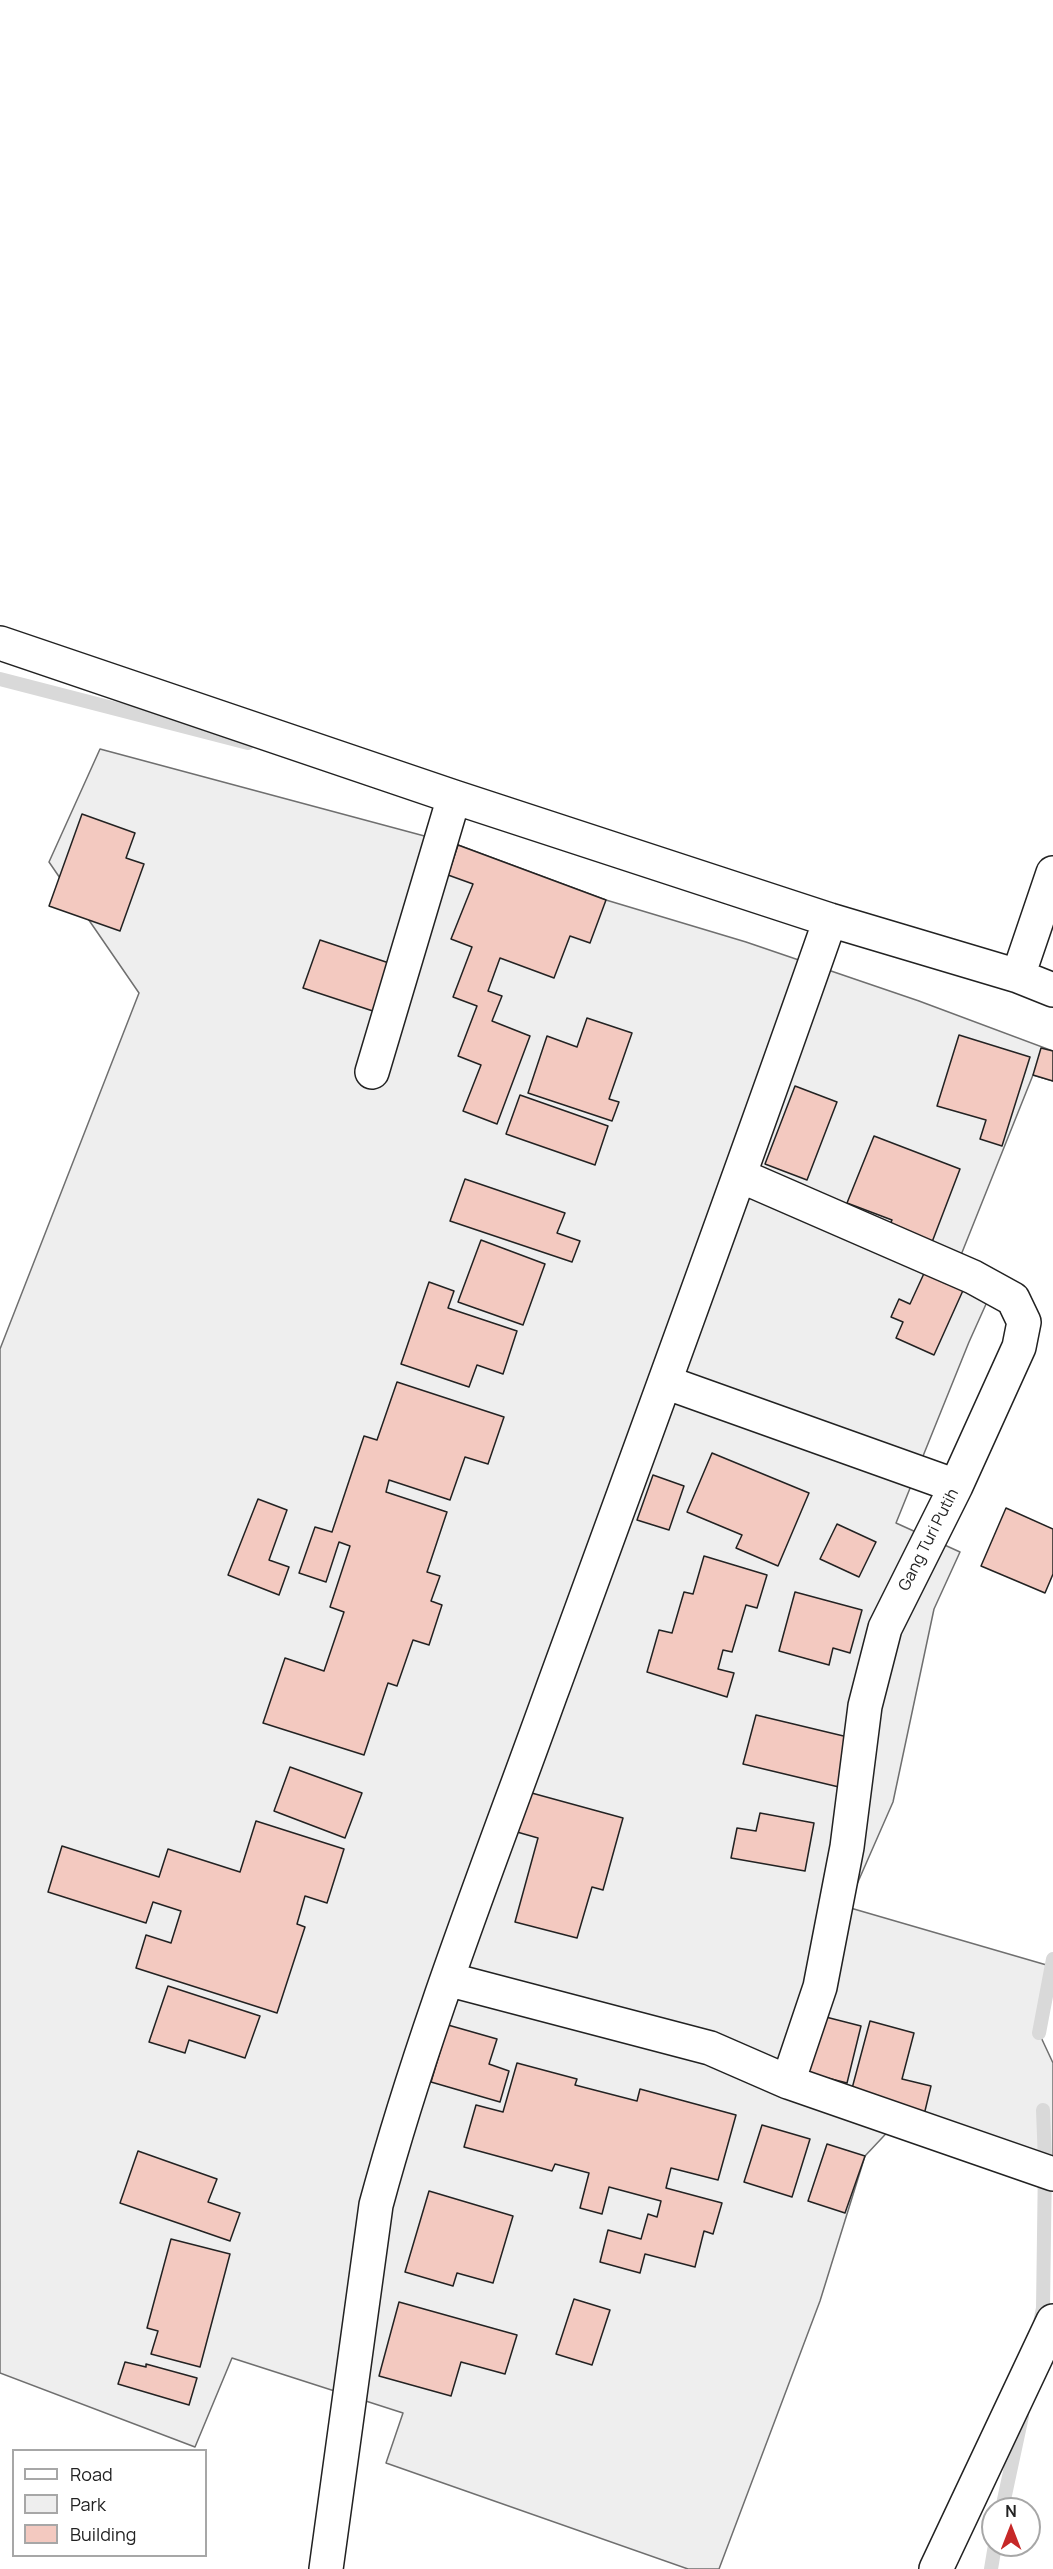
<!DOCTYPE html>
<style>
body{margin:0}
#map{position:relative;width:1053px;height:2569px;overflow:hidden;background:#fff;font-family:Manrope,sans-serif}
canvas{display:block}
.legend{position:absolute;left:12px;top:2449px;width:195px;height:108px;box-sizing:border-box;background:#fff;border:2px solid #a7a7a7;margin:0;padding:8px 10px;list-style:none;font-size:18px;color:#222}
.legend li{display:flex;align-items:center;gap:12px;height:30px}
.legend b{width:30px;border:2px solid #a7a7a7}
.north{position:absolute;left:981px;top:2497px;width:60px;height:60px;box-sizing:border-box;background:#fff;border:2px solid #a7a7a7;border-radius:50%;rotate:0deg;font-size:16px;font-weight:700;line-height:24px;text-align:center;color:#222}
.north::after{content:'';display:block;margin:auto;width:21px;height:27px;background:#c62828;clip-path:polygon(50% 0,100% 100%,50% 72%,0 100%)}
</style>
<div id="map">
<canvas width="1053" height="2569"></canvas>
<ul class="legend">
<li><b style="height:8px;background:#fff"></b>Road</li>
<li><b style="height:16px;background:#eee"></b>Park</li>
<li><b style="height:16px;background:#f3c9c0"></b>Building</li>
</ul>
<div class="north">N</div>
</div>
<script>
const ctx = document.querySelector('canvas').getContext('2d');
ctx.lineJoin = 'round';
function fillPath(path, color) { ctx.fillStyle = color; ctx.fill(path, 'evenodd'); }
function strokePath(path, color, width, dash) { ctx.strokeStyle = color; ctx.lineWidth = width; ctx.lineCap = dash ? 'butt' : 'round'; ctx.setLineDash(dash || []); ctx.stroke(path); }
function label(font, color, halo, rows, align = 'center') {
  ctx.font = font + ' Manrope,sans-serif'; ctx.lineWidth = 4.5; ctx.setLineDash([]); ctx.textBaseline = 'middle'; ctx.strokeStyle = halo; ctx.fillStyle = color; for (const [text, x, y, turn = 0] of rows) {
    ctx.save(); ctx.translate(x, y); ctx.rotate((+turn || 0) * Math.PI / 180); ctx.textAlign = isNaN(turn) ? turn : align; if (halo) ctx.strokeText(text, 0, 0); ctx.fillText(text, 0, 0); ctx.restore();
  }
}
const green = new Path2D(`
 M100,749L458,845L606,900L746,942L919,1001L1053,1051V1081L1033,1075L961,1255L1000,1273L969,1342L896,1523L960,1552L934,1609L893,1802L847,1907L1050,1966L1039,2033L1053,2063V2174L897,2122L865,2156L820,2301L719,2569H688L386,2463L403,2413L232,2358L195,2447L0,2373V1349L139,993L49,862Z`);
const stream = new Path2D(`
 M0,679L248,743
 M1039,2033L1053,1959
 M1040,2323L1043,2308L1045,2161L1043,2110
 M1002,2509L1022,2416
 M991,2569L995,2545`);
const building = new Path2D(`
 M82,814L135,833L126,858L144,864L120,931L49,906Z
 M458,845L606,900L590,943L570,936L554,978L500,958L488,991L502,996L492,1021L530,1036L497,1124L463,1111L481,1065L458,1056L477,1006L453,997L472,947L451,939L473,884L448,875Z
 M320,940L398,966L382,1014L303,988Z
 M587,1018L632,1033L609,1099L619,1102L612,1121L528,1093L547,1036L577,1047Z
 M959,1035L1030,1057L1002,1146L980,1139L986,1120L937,1106Z
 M1041,1048L1053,1051V1081L1033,1075Z
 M795,1086L837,1102L807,1180L765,1164Z
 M520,1095L608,1126L595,1165L506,1134Z
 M874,1136L960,1169L929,1250L886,1234L892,1220L847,1203Z
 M465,1179L565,1213L557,1233L580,1241L572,1262L450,1221Z
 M481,1240L545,1264L523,1325L458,1302Z
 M926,1269L965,1286L934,1355L896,1338L903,1322L891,1317L899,1299L910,1304Z
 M429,1282L454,1291L448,1308L517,1331L503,1374L477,1365L469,1387L401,1364Z
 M397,1382L504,1417L488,1464L465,1457L450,1500L389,1480L386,1492L447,1512L427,1572L440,1576L431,1601L442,1605L429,1645L413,1640L397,1686L388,1683L364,1755L263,1723L285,1658L324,1671L344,1612L330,1607L350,1546L339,1542L326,1582L299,1573L315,1527L332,1532L364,1436L377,1440Z
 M712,1453L809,1493L778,1566L736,1548L742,1535L687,1512Z
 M653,1475L684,1486L669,1530L637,1520Z
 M258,1499L287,1510L269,1560L289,1567L279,1595L228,1575Z
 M1006,1508L1053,1529V1574L1045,1593L981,1566Z
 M837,1524L876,1542L859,1577L820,1559Z
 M704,1556L767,1575L757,1608L746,1605L732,1652L723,1650L718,1669L734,1673L727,1697L647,1672L659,1630L672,1633L684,1592L693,1594Z
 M795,1592L862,1610L850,1653L833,1648L829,1665L779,1651Z
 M756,1715L856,1739L843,1788L743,1764Z
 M290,1767L362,1793L345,1838L274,1811Z
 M528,1792L623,1818L603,1890L592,1887L577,1938L515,1922L538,1838L517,1832Z
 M760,1813L814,1823L805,1871L731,1858L737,1828L756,1831Z
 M256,1821L344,1849L327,1903L305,1896L297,1924L305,1927L277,2013L136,1968L146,1935L171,1943L181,1911L153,1902L146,1923L48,1892L62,1846L159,1877L168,1849L240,1872Z
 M168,1986L260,2016L245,2058L189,2040L185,2053L149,2042Z
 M818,2015L861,2026L847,2083L804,2072Z
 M870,2021L914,2033L902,2079L931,2086L924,2115L850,2096Z
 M448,2025L497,2039L489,2064L509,2071L500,2102L431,2082Z
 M517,2063L577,2079L575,2085L637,2101L640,2089L736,2115L718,2180L671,2168L666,2188L722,2203L713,2234L704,2231L695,2267L645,2254L640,2273L600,2262L608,2230L641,2239L648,2214L657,2217L661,2201L609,2187L602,2214L580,2208L589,2173L555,2164L552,2171L464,2147L476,2105L503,2112Z
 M762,2125L810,2139L792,2197L744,2182Z
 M827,2144L865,2156L845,2213L808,2201Z
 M138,2151L217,2179L208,2202L240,2213L230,2241L120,2203Z
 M429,2191L513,2216L493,2283L457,2273L453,2286L405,2272Z
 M171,2239L230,2254L200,2367L151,2354L158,2331L147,2328Z
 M574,2299L610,2310L592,2365L556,2354Z
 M399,2302L517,2335L505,2374L461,2362L451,2396L379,2376Z
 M125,2362L146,2367V2364L197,2378L189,2405L118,2384Z`);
const minor = new Path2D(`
 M0,643L454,797L830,920L1018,976L1053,990
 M1018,976L1053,873
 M372,1072L454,797
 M741,1176L973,1277L1013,1299L1024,1322L1019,1347L956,1486L885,1628L865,1706L847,1847L820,1987L788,2082
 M665,1382L956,1486
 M447,1979L710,2048L788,2082L1053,2174
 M326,2569L376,2205C423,2031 490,1862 551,1693C645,1436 740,1178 830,920
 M936,2569L1053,2321`);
const streetNames = [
 ["Gang Turi Putih",929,1540,-63]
];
fillPath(green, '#eee');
strokePath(green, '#6f6f6f', 1.5);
strokePath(stream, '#d9d9d9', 14);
fillPath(building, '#f3c9c0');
strokePath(building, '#222', 1.5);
strokePath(minor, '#222', 36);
strokePath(minor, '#fff', 33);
label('16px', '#222', '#fff', streetNames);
</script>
